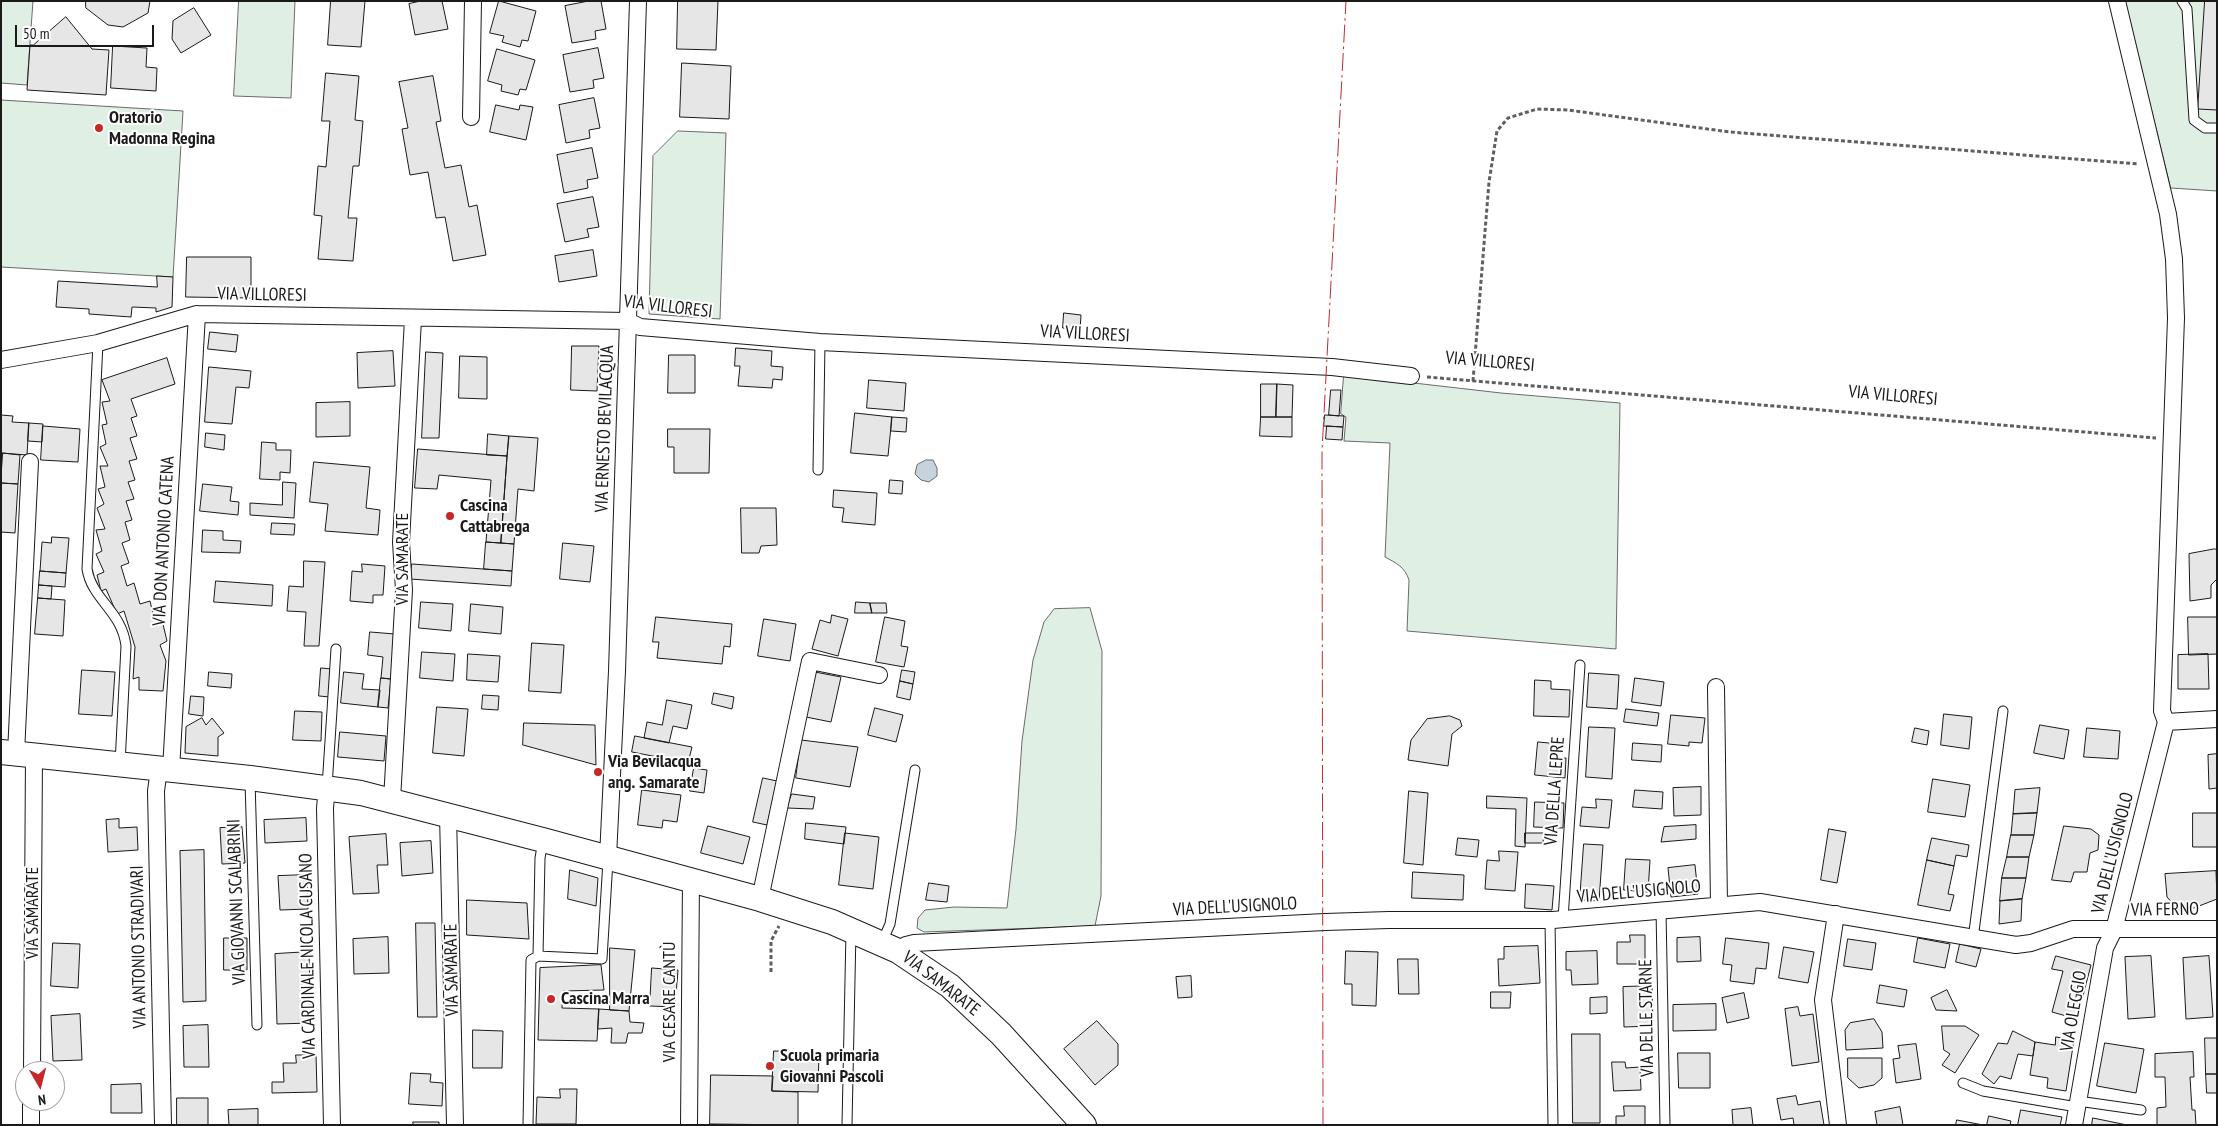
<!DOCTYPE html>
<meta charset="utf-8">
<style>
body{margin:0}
#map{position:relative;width:2218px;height:1126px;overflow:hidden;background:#fff;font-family:"PT Sans Narrow",sans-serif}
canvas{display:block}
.frame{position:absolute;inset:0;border:2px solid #1a1a1a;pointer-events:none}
.north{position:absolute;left:15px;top:1061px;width:50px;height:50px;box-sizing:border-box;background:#fff;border:1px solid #a3a3a3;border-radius:50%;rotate:172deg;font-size:14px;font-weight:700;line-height:20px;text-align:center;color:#1a1a1a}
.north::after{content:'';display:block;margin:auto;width:18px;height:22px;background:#c62828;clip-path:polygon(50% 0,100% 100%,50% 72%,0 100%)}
.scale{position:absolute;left:15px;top:25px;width:139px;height:22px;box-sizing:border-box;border:2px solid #1a1a1a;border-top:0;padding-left:6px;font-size:15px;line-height:18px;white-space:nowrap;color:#1a1a1a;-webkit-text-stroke:4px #fff;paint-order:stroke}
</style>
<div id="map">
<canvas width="2218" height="1126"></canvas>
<div class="frame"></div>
<div class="north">N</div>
<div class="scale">50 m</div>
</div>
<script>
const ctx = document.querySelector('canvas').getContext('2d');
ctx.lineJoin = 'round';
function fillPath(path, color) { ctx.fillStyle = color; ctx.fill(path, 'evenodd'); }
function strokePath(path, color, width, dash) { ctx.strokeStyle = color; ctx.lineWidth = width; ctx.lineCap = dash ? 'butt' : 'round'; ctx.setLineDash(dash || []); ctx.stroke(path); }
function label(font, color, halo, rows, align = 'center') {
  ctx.font = font + ' "PT Sans Narrow",sans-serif'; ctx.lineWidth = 4; ctx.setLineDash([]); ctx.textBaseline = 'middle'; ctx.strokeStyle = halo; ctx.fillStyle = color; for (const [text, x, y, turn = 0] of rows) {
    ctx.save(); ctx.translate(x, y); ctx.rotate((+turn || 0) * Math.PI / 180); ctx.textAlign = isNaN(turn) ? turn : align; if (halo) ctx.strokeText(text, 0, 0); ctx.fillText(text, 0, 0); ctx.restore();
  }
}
const green = new Path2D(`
 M1,1H33L27,85L1,83Z
 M239,1H295L291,98L234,96Z
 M2125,1H2217V191L2171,188Z
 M1,100L183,111L173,277L1,267Z
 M678,131L726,133L720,319L649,314L653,156Z
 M1344,375L1501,393L1620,403L1616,649L1407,631L1409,580C1405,567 1396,563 1385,557L1390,443L1344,441L1346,417L1341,414Z
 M1090,608L1102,651L1101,896L1095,926L924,932L917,928L918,918L925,910L954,907L1007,908L1016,829L1022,741L1033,660L1044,622L1054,609Z`);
const water = new Path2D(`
 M926,460H933L937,468V476L929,482L921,480L915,474L917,465Z`);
const building = new Path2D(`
 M86,1H150L148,13L123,27L108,25L86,8Z
 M331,1H365L361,47L328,45Z
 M421,1H442L448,29L415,35L409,4Z
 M499,1L536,11L528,41L522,40L520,47L502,42L504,36L490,33Z
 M589,1H601L606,29L595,31L596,39L572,43L565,6Z
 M678,1H718L716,50L677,49Z
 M2205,1H2217V110L2198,109Z
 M194,8L211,35L181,53L172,39L173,21Z
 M66,17L92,49L109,50L106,95L27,90L30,45H33Z
 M113,46L147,48L146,67L157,68L156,91L111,88Z
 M598,48L604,78L593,80L594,88L570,92L563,55Z
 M497,49L535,60L526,90L520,89L518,95L501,91L502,85L488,81Z
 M682,63L731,66L729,119L680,117Z
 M326,73L359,76L355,120L363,121L359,166H353L348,218H357L353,261L318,259L322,216L314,215L318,166L326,167L330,121H322Z
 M433,76L441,121L436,122L445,168L461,165L469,207L477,205L486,255L453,261L445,217L436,218L428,172L410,175L402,129L408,128L399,82Z
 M594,98L600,128L589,130L590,138L566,143L559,105Z
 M496,105L519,110L520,105L533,107L526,140L490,132Z
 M592,148L598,178L587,180L588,188L564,193L557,155Z
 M593,197L599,227L587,229L589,237L565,242L557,204Z
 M593,250L597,276L559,282L555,256Z
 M187,257H251V298L186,297Z
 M157,276L173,277L172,307L156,312V308L132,307L131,317L89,314V309L56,307L58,281L157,287Z
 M1064,313L1081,315L1080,330L1063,328Z
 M210,332L238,335L236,352L208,349Z
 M572,346H599L597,391L571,390Z
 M736,348L772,351L771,366L783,367L782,380L773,379L772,388L738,386L740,366H735Z
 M393,351L395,386L358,388L357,353Z
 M426,352L443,353L439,438H422Z
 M669,355H695V393H668Z
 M460,356L487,357V399L459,398Z
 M167,358L175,384L131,399L137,416L131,418L137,436L130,438L137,459L129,461L135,480L128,482L134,499L126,501L132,520L125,522L130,540L122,543L129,563L121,566L127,586L134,583L140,604L150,601L154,618L161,616L167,641L160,645L166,661L163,691L139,690V677L133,679L135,647L124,611L117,614L106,589L101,591L97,575L104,572L96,554L102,551L96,530L105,529L97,508L104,504L98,489L105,487L100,466H108L100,447L106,444L102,425L107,424L102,402L110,401L102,380Z
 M209,367L251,371L249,388L236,387L232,424L205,422Z
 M869,380L906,383L904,411L867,408Z
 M1261,384H1277L1276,417H1261Z
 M1277,384L1293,385L1292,417H1276Z
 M1331,390H1341L1339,416L1329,415Z
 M350,402V436L316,437V403Z
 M855,413L892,417L888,456L851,453Z
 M1,415L13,416L12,422L29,423L27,455L1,453Z
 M1325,415L1344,416L1343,427L1324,426Z
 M892,417L907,418L906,432L891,431Z
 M1261,417H1292V437L1260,436Z
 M29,423L43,424L42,442L28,441Z
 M43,426L80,429L78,462L41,460Z
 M1327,426L1343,427L1342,440L1326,439Z
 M668,429H710L709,473H674V447H668Z
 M206,433L225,435L224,450L205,447Z
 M488,434L509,436L507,456L487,455Z
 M509,436L538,438L534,491L518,489L514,544L501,543Z
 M262,442L276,443V450H291L290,473L280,472V480L260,479Z
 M418,449L507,456L501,543L486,542L491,480L439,475L437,489L415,488Z
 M3,453L20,455L18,484L1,483Z
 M314,462L370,467L366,508L380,510L378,535L325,531L328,504L310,502Z
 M890,480L903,481L902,494L889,493Z
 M283,482L296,483L294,518L250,515V503L282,505Z
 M1,483L18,484L15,533L1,532Z
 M203,484L232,487L230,501L239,502L238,515L200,511Z
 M834,490L877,493L875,525L842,522L844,508L833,507Z
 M741,508H776L777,545L761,546L759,553H742Z
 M272,523L295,524L294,535L271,534Z
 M203,530L223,531V540L241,541L240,553L202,552Z
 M52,537L69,538L66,573L40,571L42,542L51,543Z
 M486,542L514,544L512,571L484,569Z
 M563,543L594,546L590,582L560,579Z
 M2215,549L2217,550V579L2211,585V598L2190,601L2189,554Z
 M304,561L325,562L319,646H304L306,612L287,611L289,586L303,587Z
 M362,564L385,566L383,595H373V603L350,601L352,571L362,572Z
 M412,564L512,571L511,586L410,579Z
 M40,571L66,573L65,587L39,585Z
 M216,581L273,585L272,606L214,602Z
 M39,585L52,586L51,599L38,598Z
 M38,598L65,600L63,636L35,634Z
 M421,602L453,604L451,631L419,628Z
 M856,602L870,603L872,613H855Z
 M870,603H886L887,613H872Z
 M471,604L503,607L501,634L469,631Z
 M832,615L848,619L838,656L812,649L820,620L830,623Z
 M656,617L732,624L730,647L724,646L722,664L657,658L659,642H653Z
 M885,617L905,621L901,646L908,647L904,667L876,662Z
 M2188,617H2217V654L2189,655Z
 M764,619L796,624L790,661L758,656Z
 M370,632L395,634L391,679L381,678L383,657L368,655Z
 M532,643L564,645L561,693L529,691Z
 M422,652L455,654L453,681L420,678Z
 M468,654L500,656L498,682L467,680Z
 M2208,654L2209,689H2178V655Z
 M321,668L332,669L330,697L319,696Z
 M82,670L115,672L112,716L79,714Z
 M902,670L915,672L913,684L900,681Z
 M209,672L232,674L231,688L208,686Z
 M344,672L364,674L362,689L380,690L378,707L341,703Z
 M815,672L841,677L831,722L806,717Z
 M1589,673L1619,675L1617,709L1587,707Z
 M381,678L391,679L388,708L378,707Z
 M1635,678L1664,682L1661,706L1632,702Z
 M1535,680L1551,681V689L1570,690L1569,717L1534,716Z
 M900,681L913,684L910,700L897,697Z
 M714,693L734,697L732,709L712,704Z
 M483,695L499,696L498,710L482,709Z
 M191,696L204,697L203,716L189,714Z
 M667,700L692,705L687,729L673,726L669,743L644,738L647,722L662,725Z
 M437,707L468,709L464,756L433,753Z
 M875,708L903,715L896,742L868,735Z
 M1626,709L1659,713L1657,726L1624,722Z
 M295,711L322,712L321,741L293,740Z
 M1944,714L1972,717L1969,749L1941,745Z
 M1671,715L1705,718L1702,743L1689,742V746L1668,744Z
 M1450,716L1460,720L1462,726L1452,734L1448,766L1408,760L1411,740L1427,719Z
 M202,718L206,725L212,718L224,733L218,737V756L185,753L186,727Z
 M524,723L595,725L596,765L523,745Z
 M2040,725L2069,730L2064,759L2034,753Z
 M1589,727L1615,728L1612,779L1586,777Z
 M1915,728L1929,731L1927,745L1912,742Z
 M2087,728L2120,731L2118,759L2084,757Z
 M340,732L386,736L384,761L338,757Z
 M635,736L692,747L688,763L632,752Z
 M801,740L858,747L850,787L796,778Z
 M1538,742L1560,744L1558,758H1566L1565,778L1535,775Z
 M1633,743L1662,745L1661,762L1632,760Z
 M2217,754V788L2209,789L2208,755Z
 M694,768L707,770L704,793L690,791Z
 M763,778L777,781L767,825L753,822Z
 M1933,779L1970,785L1965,817L1928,812Z
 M1701,787V815L1674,816L1673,788Z
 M2040,788L2037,813L2013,814L2015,790Z
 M642,790L681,795L677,822L663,820L662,828L638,825Z
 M1635,790L1663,792L1662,809L1633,807Z
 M1409,791L1428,793L1423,865L1404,863Z
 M792,794L815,797L813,809L787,808Z
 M1487,796L1527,798L1525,847L1515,846L1516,809L1487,808Z
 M1596,799L1612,800L1609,828L1580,826L1582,807L1596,808Z
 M1535,802L1564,803L1563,828L1534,827Z
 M2037,813L2034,835H2011L2013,814Z
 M2193,813H2217V847H2193Z
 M306,818L307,841L265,843L264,820Z
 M119,819V828L137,827L138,850L108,852L106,820Z
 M806,823L846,827L844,844L805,839Z
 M1696,825V839L1661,842L1664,827Z
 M708,826L750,837L743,864L701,853Z
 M2064,826L2091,829L2099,835L2098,850L2090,853L2087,872H2074L2071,882L2052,880Z
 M242,827L245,863L222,864L220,828Z
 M1829,829L1846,832L1837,883L1821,880Z
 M845,833L879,837L873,889L839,885Z
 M1525,833H1544L1543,843H1525Z
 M386,834L388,865H377L379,893L353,894L349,837Z
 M2011,835H2034L2029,857H2007Z
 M1458,838L1479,840L1477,857L1456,855Z
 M1932,838L1969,845L1967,857L1956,855L1954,866L1927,860Z
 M431,841L433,873L402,876L400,843Z
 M1584,844L1603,845L1599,901L1580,900Z
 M204,850L206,1001L183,1002L180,851Z
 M1499,851L1518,852L1515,891L1485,889L1487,860L1499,861Z
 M2007,857H2029L2026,878H2002Z
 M1626,859L1650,860L1648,892L1624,890Z
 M1927,860L1954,866L1948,894L1954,895L1950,911L1918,905Z
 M1695,865L1698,894L1671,897L1668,868Z
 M570,870L598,878L596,906L568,899Z
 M2216,871L2217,899L2181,913L2167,897L2165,874Z
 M1413,872L1464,875L1463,900L1412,898Z
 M307,875L308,909L280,910L278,876Z
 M2002,878H2026L2022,899L2000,901Z
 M929,883L949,886L947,902L926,900Z
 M1526,884L1554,886L1552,910L1525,908Z
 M2022,899L2021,921L1999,924L2000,901Z
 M467,900L527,903L529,939L467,935Z
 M416,923H435L437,1017H418Z
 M1630,935H1645V964H1617V942H1630Z
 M388,937L389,973L354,974L353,939Z
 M1700,937L1701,961L1677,962V938Z
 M224,938H247V970H224Z
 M1726,938L1769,943L1766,969L1756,968L1754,984L1730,981L1732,965L1723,964Z
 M1918,938L1950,944L1945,968L1914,962Z
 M1848,939L1876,943L1872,970L1844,966Z
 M53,943L80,944L78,988L51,986Z
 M1960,944L1981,949L1976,967L1956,962Z
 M1538,946L1540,983L1499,986L1498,959H1504V947Z
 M1784,947L1814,952L1808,983L1779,978Z
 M610,948L635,950L629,1011L610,1010Z
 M1346,951L1378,952L1376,1006L1352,1005V984H1345Z
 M1597,951L1598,984L1572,985L1571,970H1566V952Z
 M309,952L311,1023L277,1024L275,954Z
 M2056,956L2091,965L2077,1019L2052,1012L2063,971L2052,969Z
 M2151,956L2155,1017L2128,1019L2125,957Z
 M2209,956L2213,1017L2186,1019L2183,958Z
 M1398,959H1418L1419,994H1399Z
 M601,965L604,990L563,991L562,1008L599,1009L597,1041L538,1040L540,968Z
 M652,968L678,970L675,1007L650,1006Z
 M1191,976L1192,997L1178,998L1176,977Z
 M1880,985L1907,990L1904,1007L1877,1003Z
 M1652,986L1653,1026L1624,1027L1623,987Z
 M1947,990L1957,1011L1936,1010L1931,998Z
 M1491,992H1511L1510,1008H1491Z
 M1744,993L1749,1018L1727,1023L1722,998Z
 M1607,997V1013L1590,1014V998Z
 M1716,1004V1030L1673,1031V1005Z
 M1798,1007L1800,1016L1813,1014L1819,1062L1792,1066L1785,1009Z
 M599,1009L629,1011L630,1022L644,1023L642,1033H628L626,1043H611L612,1028L598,1029Z
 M80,1014L82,1060L53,1061L51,1016Z
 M1874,1019L1882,1032L1883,1048L1846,1050L1845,1030L1850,1023Z
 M1097,1021L1118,1044V1065L1095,1085L1064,1049Z
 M208,1025L209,1067H184L183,1026Z
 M1942,1026H1965L1979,1035L1955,1073L1942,1065L1950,1054L1944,1050Z
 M473,1030L503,1031L502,1068H473Z
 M2013,1031L2035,1042L2033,1056L2018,1054L2011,1079L2000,1076L1994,1084L1982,1074L1998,1043L2007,1044Z
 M1572,1034H1600V1123H1573Z
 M2056,1037L2074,1040L2066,1091L2047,1088L2048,1078L2030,1075L2035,1042L2055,1045Z
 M2205,1038H2217V1074H2206Z
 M2105,1043L2144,1049L2136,1093L2097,1086Z
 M1916,1044L1921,1079L1896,1083L1893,1059L1900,1058L1898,1046Z
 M774,1051L819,1052L818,1092L772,1091Z
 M2193,1052L2194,1077H2190L2192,1110H2195L2196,1125H2157V1108L2166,1107L2165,1077H2155V1054Z
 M1678,1053H1710V1088H1679Z
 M296,1055H316L317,1092L272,1093V1082H284L283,1063H296Z
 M1848,1058H1882V1078L1874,1085L1859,1088L1848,1078Z
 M1612,1062H1625L1626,1068L1640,1067L1641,1090L1614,1091Z
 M411,1073L431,1074L430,1082L443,1083L442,1106L409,1104Z
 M2206,1074H2217V1093H2207Z
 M711,1075L773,1076L772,1091L798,1092V1125L710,1124Z
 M141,1084L142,1113H111V1085Z
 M560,1089H577L576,1124H536L537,1097L560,1098Z
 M1796,1096L1798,1105L1820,1101L1824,1125H1794L1793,1118L1781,1120L1777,1099Z
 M177,1098H208V1125H177Z
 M1624,1106H1645V1125H1616V1116H1624Z
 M1900,1107L1903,1125H1877L1875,1112Z
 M1751,1108L1753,1125H1733L1732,1110Z
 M258,1109V1125H229L228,1110Z
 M2021,1110L2062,1117L2060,1125H2018Z
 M1989,1116L2011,1121L2010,1125H1987Z
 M2093,1118L2127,1125H2092Z
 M1957,1120L1983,1125H1956Z
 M413,1122H439V1125H414Z`);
const path = new Path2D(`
 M1427,377L2156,438
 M1473,381L1489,182L1497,131L1508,118L1537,109L1568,110L1730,132L2139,164
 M771,972V941L779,926`);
const lane = new Path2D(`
 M2182,1L2187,9L2194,120L2205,128H2217
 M98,343L87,569C92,600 122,611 126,646L120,764
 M818,470L820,342
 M250,780L257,1025
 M327,787L336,649
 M1661,910L1665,1125
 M1563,919L1580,665
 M1550,920L1553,1125
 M1973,939L2003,711
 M882,942L890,924L915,770
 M538,956L602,959L608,860
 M1963,1083L1983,1091L2077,1107
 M2078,1101L2141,1110
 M528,1125L531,960L538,956L540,858L543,841
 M847,1125L851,931`);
const street = new Path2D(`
 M2117,1L2168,214L2174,259L2176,318L2162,711L2166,722
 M471,117L473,1
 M1,360L98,343L197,314L628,321L640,327L820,342L1332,367L1411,376
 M1716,687L1719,905
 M2166,722L2217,719
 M16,753L30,462
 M159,769L156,791L163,1125
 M171,770L197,314
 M327,787L325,808L332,1125
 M392,800L404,590L401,542L413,319
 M448,814L455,1125
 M608,857L617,671L638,1
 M760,899L810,661L879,675
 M1836,914L1823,1000L1838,1125
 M898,951L906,945L914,943L1325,922L1389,920H1553L1760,902L2016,945L2031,943L2073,929H2217
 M32,1071L34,755
 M31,1125V1101
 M689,1125L691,880
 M2074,1125L2105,948L2114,930L2166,722`);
const secondary = new Path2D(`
 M1,752L250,778L361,793L543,840L760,899L832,922L898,951L950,986L1001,1034L1084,1125`);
const power = new Path2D(`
 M1323,1125L1322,451L1346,1`);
const markers = [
 [99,128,5,"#c62828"],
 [450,516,5,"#c62828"],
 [598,772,5,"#c62828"],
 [551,999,5,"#c62828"],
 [770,1066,5,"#c62828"]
];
const poiNames = [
 ["Oratorio",109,118],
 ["Madonna Regina",109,139],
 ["Cascina",460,506],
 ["Cattabrega",460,527],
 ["Via Bevilacqua",608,762],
 ["ang. Samarate",608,783],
 ["Cascina Marra",561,999],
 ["Scuola primaria",780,1056],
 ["Giovanni Pascoli",780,1077]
];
const streetNames = [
 ["VIA VILLORESI",262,295,1],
 ["VIA VILLORESI",668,307,7],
 ["VIA VILLORESI",1085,334,3],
 ["VIA VILLORESI",1490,362,5],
 ["VIA VILLORESI",1893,396,5],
 ["VIA ERNESTO BEVILACQUA",605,429,-88],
 ["VIA DON ANTONIO CATENA",164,541,-87],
 ["VIA SAMARATE",403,559,-90],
 ["VIA DELLA LEPRE",1555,791,-86],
 ["VIA DELL'USIGNOLO",2113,853,-76],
 ["VIA DELL'USIGNOLO",1639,892,-5],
 ["VIA GIOVANNI SCALABRINI",237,902,-92],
 ["VIA DELL'USIGNOLO",1235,907,-3],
 ["VIA FERNO",2165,910,-1],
 ["VIA SAMARATE",33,913,-90],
 ["VIA ANTONIO STRADIVARI",139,947,-91],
 ["VIA CARDINALE NICOLA CUSANO",308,956,-91],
 ["VIA SAMARATE",452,970,-91],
 ["VIA SAMARATE",941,984,38],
 ["VIA CESARE CANTÙ",670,1002,-90],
 ["VIA OLEGGIO",2074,1011,-80],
 ["VIA DELLE STARNE",1647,1018,-91]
];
fillPath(green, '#e0efe3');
strokePath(green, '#6a6a6a', 1);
fillPath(water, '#c6d2dc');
strokePath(water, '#6a6a6a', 1);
fillPath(building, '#e6e6e6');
strokePath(building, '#1a1a1a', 1);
strokePath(lane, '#1a1a1a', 11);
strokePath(street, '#1a1a1a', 18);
strokePath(secondary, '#1a1a1a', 26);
strokePath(path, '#5f5f5f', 3, [4, 2.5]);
strokePath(lane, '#fff', 9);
strokePath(street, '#fff', 16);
strokePath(secondary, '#fff', 24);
strokePath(power, '#c62828', 1, [18, 4, 2.5, 4]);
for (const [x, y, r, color] of markers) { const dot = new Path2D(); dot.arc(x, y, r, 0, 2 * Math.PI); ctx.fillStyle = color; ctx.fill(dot); strokePath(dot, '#fff', 2); }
label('bold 18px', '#1a1a1a', '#fff', poiNames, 'left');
label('18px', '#1a1a1a', '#fff', streetNames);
</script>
